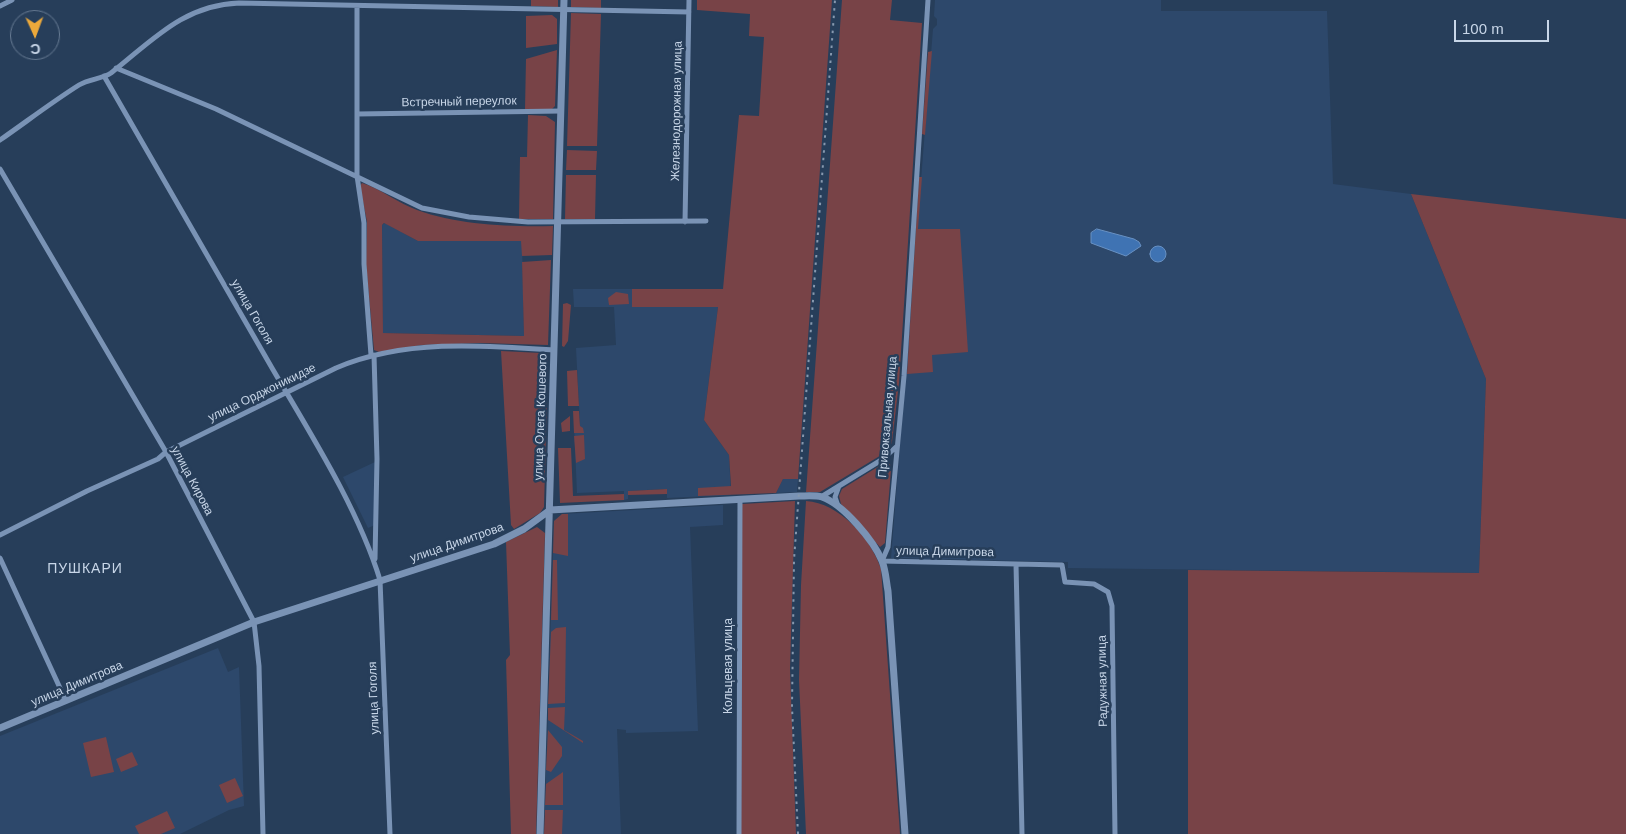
<!DOCTYPE html>
<meta charset="utf-8">
<style>
body{margin:0}
#map{position:relative;width:1626px;height:834px;overflow:hidden;background:#273e5a;font-family:Arial,sans-serif}
canvas{display:block}
.north{position:absolute;left:10px;top:10px;width:50px;height:50px;box-sizing:border-box;background:#273e5a;border:1px solid #677b93;border-radius:50%;rotate:178deg;font-size:14px;font-weight:700;line-height:20px;text-align:center;color:#c8d6e8}
.north::after{content:'';display:block;margin:auto;width:18px;height:22px;background:#eca93b;clip-path:polygon(50% 0,100% 100%,50% 72%,0 100%)}
.scale{position:absolute;left:1454px;top:20px;width:95px;height:22px;box-sizing:border-box;border:2px solid #c8d6e8;border-top:0;padding-left:6px;font-size:15px;line-height:18px;white-space:nowrap;color:#c8d6e8;-webkit-text-stroke:4px #273e5a;paint-order:stroke}
</style>
<div id="map">
<canvas width="1626" height="834"></canvas>
<div class="north">С</div>
<div class="scale">100 m</div>
</div>
<script>
const ctx = document.querySelector('canvas').getContext('2d');
ctx.lineJoin = 'round';
function fillPath(path, color) { ctx.fillStyle = color; ctx.fill(path, 'evenodd'); }
function strokePath(path, color, width, dash) { ctx.strokeStyle = color; ctx.lineWidth = width; ctx.lineCap = dash ? 'butt' : 'round'; ctx.setLineDash(dash || []); ctx.stroke(path); }
function label(font, color, halo, rows, align = 'center') {
  ctx.font = font + ' Arial,sans-serif'; ctx.lineWidth = 5; ctx.setLineDash([]); ctx.textBaseline = 'middle'; ctx.strokeStyle = halo; ctx.fillStyle = color; for (const [text, x, y, turn = 0] of rows) {
    ctx.save(); ctx.translate(x, y); ctx.rotate((+turn || 0) * Math.PI / 180); ctx.textAlign = isNaN(turn) ? turn : align; if (halo) ctx.strokeText(text, 0, 0); ctx.fillText(text, 0, 0); ctx.restore();
  }
}
const built = new Path2D(`
 M935,0H1161V11H1327L1333,184L1411,194L1486,379L1479,573L1068,568V562L891,558L933,29L937,25V19L934,16Z
 M385,223L418,241H522L524,336L383,333L382,225Z
 M573,289H632L633,307H718L704,420L729,455L731,495L667,498V489L628,491V499L624,500V491L577,493L574,426L580,425L576,348L616,345L614,307H574Z
 M375,462V525L368,528L343,477Z
 M783,479H798L797,492L776,493Z
 M723,505V525L690,527L698,731L626,733V730L617,729L621,834H544L554,521L562,514Z
 M218,648L228,672L239,667L244,806L229,810L180,834H0V736Z`);
const green = new Path2D(`
 M531,0H558V7L531,6Z
 M571,0H601V8L571,7Z
 M697,0H832L798,479H783L776,493L698,496V488L731,486L729,455L704,420L718,307H632V289H723L739,115L759,116L764,37L749,36L750,14L697,10Z
 M842,0H892L890,20L922,23L899,383L892,442L888,451L820,492H806Z
 M571,13L601,14L597,146H567Z
 M552,15L557,19V44L526,48V16Z
 M557,50L555,106L552,109H525L526,59Z
 M932,51L925,135L922,134L928,52Z
 M528,115L546,116L555,122L553,219H519L520,157H527Z
 M567,150L597,151L596,170H566Z
 M566,175H596L595,219H565Z
 M919,177H922L918,229H960L968,352L932,355L933,372L907,374Z
 M362,183C381,189 398,203 417,210C458,225 509,227 553,226L552,255L522,256L521,241H418L384,223L382,225L383,333L524,336L522,262L551,260L548,345L480,343L422,345L379,352L374,350L366,264L367,222L360,186Z
 M1411,194L1626,219V834H1188V570L1479,573L1486,379Z
 M616,292L628,294L629,304L609,305L608,298Z
 M567,303L571,305L568,341L564,347L562,346L563,304Z
 M501,351L541,353L548,359L544,507L540,513L514,529L511,525Z
 M577,370L579,406H568L567,371Z
 M573,411H579L580,426L583,428L584,433H574Z
 M570,416V431L562,432L561,423Z
 M584,435L585,459L576,463L574,436Z
 M558,448H571L573,496L624,494V500L560,503Z
 M884,463L890,464L891,470L885,543L880,547L841,504L839,496L842,489Z
 M667,489V494L628,495V491Z
 M795,501L790,669L796,834H741L742,504Z
 M806,501C839,503 871,538 881,569L900,834H806L799,680L801,585Z
 M562,514H568V556L553,553L554,521Z
 M537,527L545,533L536,834H511L506,660L510,655L506,542Z
 M553,560H557L558,620H551Z
 M566,627L565,703L548,704L551,632L556,628Z
 M565,707L564,730L583,741V743L548,720V708Z
 M548,730L562,747V756L551,772L546,770Z
 M106,737L114,772L91,777L83,743Z
 M132,752L138,765L121,772L116,759Z
 M563,772V805H545L546,784Z
 M235,778L243,796L227,803L219,785Z
 M545,810H563L562,834H544Z
 M167,811L175,828L161,834H139L135,826Z`);
const water = new Path2D(`
 M1097,229L1134,239L1139,242L1141,246L1126,256L1091,243V233Z
 M1150 254a8 8 0 1 1 16 0a8 8 0 1 1-16 0Z`);
const street = new Path2D(`
 M928,0L904,376L888,547L882,561L1062,565L1065,582L1094,584L1108,592L1112,606L1115,834
 M0,6L12,0
 M357,7V176L364,223V264L371,355
 M116,68L216,109L422,208L469,217L528,222L706,221
 M104,76C160,173 216,270 272,368C310,433 358,508 380,580L390,834
 M357,114L561,111
 M0,140C26,122 52,102 79,85C89,79 102,79 111,73C152,41 183,5 239,3L689,12
 M0,169L166,452L254,622L259,666L263,834
 M685,222L689,0
 M374,355L377,459L375,559
 M821,497L883,459L896,447
 M838,506L835,497L839,486
 M0,535L87,491L158,459L166,452L336,368C404,339 482,345 554,350
 M0,558L66,701
 M1016,564L1022,834
 M739,834L740,499`);
const secondary = new Path2D(`
 M0,728L254,622L494,544L524,529L550,510L799,496C806,496 815,495 822,497C843,504 874,541 882,561C886,571 886,581 888,591L905,834
 M540,834L564,0`);
const rail = new Path2D(`
 M798,834L792,707L794,560L835,0`);
const streetNames = [
 ["Встречный переулок",459,102,-1],
 ["Железнодорожная улица",677,111,-89],
 ["улица Гоголя",252,312,60],
 ["улица Орджоникидзе",262,393,-26],
 ["улица Олега Кошевого",541,417,-88],
 ["Привокзальная улица",888,417,-85],
 ["улица Кирова",192,481,62],
 ["улица Димитрова",457,543,-19],
 ["улица Димитрова",945,552,1],
 ["Кольцевая улица",729,666,-90],
 ["Радужная улица",1103,681,-91],
 ["улица Димитрова",77,684,-23],
 ["улица Гоголя",374,698,-92]
];
const neighbourhoodNames = [
 ["ПУШКАРИ",85,569]
];
fillPath(built, '#2d486b');
fillPath(green, '#784347');
fillPath(water, '#3f73b3');
strokePath(water, '#6891c3', 1);
strokePath(street, '#7a93b5', 5);
strokePath(secondary, '#7a93b5', 7);
strokePath(rail, '#8698ae', 2, [2.5, 5]);
label('12px', '#c8d6e8', '#273e5a', streetNames);
ctx.letterSpacing = '1px';
label('14px', '#c8d6e8', '#273e5a', neighbourhoodNames);
ctx.letterSpacing = '0px';
</script>
